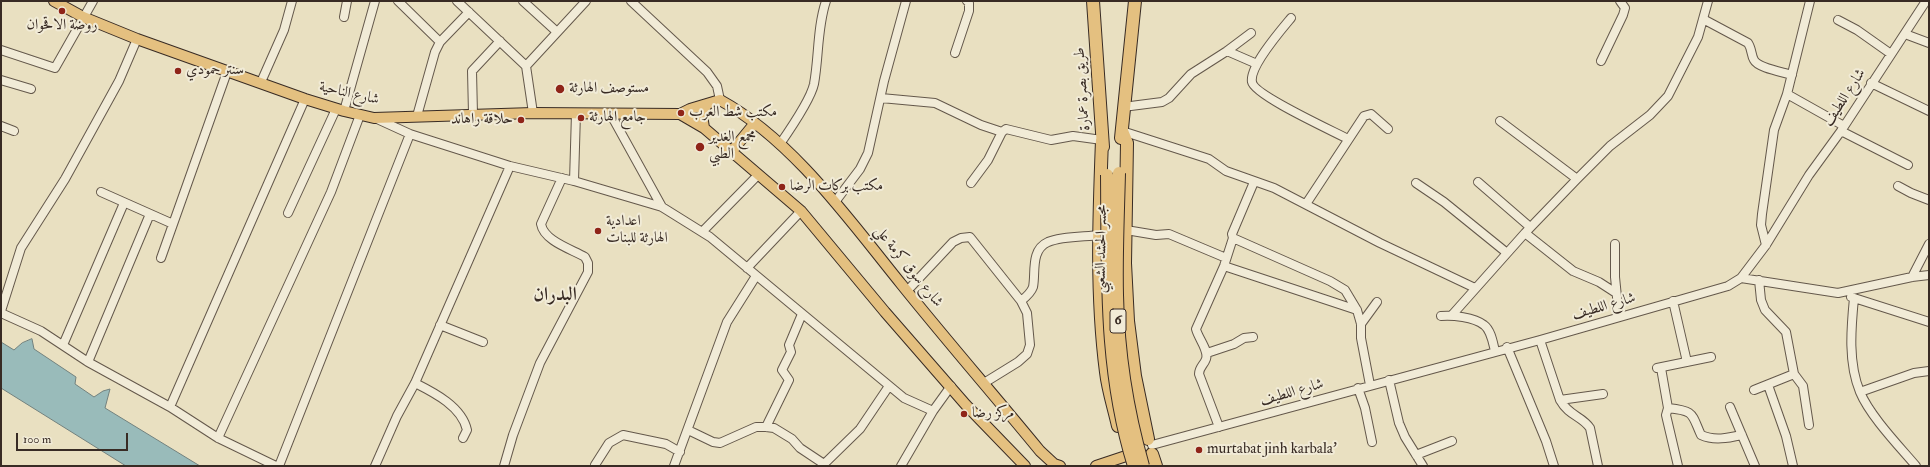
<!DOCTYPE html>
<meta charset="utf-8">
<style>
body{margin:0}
#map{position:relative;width:1930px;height:467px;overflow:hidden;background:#e9e0c1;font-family:"IM FELL Double Pica",serif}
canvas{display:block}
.frame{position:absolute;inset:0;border:2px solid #382b24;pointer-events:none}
.scale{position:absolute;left:16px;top:433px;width:112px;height:18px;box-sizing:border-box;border:2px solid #382b24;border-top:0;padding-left:5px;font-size:12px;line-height:14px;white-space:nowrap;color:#382b24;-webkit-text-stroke:3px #f1ebd7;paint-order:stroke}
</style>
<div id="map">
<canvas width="1930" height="467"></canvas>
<div class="frame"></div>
<div class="scale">100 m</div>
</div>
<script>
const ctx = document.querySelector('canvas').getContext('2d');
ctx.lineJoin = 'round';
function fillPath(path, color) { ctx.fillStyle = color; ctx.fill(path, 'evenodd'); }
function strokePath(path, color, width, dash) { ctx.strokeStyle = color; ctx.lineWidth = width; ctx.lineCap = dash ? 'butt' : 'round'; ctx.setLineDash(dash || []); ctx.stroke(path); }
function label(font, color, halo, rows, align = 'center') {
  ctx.font = font + ' "IM FELL Double Pica",Amiri,serif'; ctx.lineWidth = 4; ctx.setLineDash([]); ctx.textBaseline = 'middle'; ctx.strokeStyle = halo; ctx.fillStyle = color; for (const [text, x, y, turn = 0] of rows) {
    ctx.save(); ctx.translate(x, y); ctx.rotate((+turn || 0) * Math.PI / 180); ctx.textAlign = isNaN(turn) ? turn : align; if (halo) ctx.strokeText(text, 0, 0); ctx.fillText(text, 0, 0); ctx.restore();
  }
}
const water = new Path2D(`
 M32,339L34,349L76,377L75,384L94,397L103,391L110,389L105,408L200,466H126L1,388V342L14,350L22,343Z`);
const minor = new Path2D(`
 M398,1L440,42L435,52L417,116
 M457,1L526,66
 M523,1L557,32
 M631,1L707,72L717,86L720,100
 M344,17L347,1
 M1291,18C1281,30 1249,67 1252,82C1254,95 1333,131 1348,139
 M1703,19L1748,43C1752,49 1751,55 1754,60C1758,68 1783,72 1792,75
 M1838,20L1857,30L1891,54
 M1905,34L1929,43
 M440,42L469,12
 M1,50L55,68L93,1
 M1227,51L1257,64
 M955,53L969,11V3L967,1
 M1601,61L1623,15L1625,8L1620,1
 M1,80L31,89
 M261,82L284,30L292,1
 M1871,83L1929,111
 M1787,94L1844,126
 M881,98L935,103L981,125L1002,132
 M1123,107L1162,102L1169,98L1191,74L1227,51L1251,33
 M344,111L375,1
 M533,113L526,66L586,1
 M610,113L662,207
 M473,114L472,71L500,41
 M375,118L410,134L510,166L574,181L662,207L710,237L904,398L933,411
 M1500,121L1577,179
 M1,126L14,131
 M1122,131L1209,159L1226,171L1274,188L1380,243L1475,288
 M1841,131L1908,165
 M780,144C789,131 811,98 814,84C819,57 817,28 826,1
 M574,181L576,113
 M1478,182L1530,227
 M971,183L988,160L1002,132L1006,129L1051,140L1073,136L1102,140
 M1416,183L1444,202L1507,253
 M1898,186L1911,193L1929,200
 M101,192L173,224
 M835,202L860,169L868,153L884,81L906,1
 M1306,204L1364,116L1371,114L1388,129
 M288,213L336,109
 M1126,230L1156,235L1169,234L1226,258
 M702,232L758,175
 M1525,233L1573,271L1599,282L1616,293
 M1233,238L1330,281L1345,290L1357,310L1361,324V338L1370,385
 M1615,244V277L1619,317
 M1766,245L1761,225L1762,214L1774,130L1787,94L1810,1
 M161,258L227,72
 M1224,266L1357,310
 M747,268L801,211
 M1912,277L1929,244
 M1741,278L1838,293L1912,277L1929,275
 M1759,280L1761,300L1765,310L1786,332L1794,374L1803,386L1809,425
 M907,291L953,242L961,238L970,237L1021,301L1027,313L1030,345L1027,354L1018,362L984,383
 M1851,297L1929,322
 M1854,298C1851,329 1848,363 1860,392C1870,416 1899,446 1916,466
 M1021,301C1026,297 1031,293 1033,287C1036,273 1030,250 1048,242C1063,236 1084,237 1100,235
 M1673,301L1687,362
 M1,311L21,248L65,179L119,81L137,39
 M1,313L41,331L88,362L170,407
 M1452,315L1525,233L1577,179L1610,146L1650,115L1668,96L1698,37L1708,1
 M1441,316C1452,315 1474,317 1484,325C1491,330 1493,343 1495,351
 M1361,324L1377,302
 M440,325L483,342
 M1540,340L1560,400C1569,416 1582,416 1590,428L1598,466
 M63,345L124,203
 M1507,347L1546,441L1554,466
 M1207,353L1234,344L1244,338L1253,337
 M88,362L150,214
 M1657,368L1711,357
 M1661,368L1668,408L1666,415L1678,466
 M1389,380L1399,423L1405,437L1423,466
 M415,383C435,393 462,407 467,430L463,438
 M1768,385L1786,436L1793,466
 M1358,388L1365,408L1372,442
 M1754,390L1794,374
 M1860,392L1914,373L1929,371
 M1560,400L1603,394
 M1730,407L1755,466
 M1668,408C1695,411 1691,413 1701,435C1714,441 1728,438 1742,435
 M766,427L789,380L782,370L791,352L789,345L802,314
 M1219,427L1199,374C1199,367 1204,365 1206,359C1209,350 1198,338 1196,329L1224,266L1233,238L1232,234L1254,182
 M688,430L713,442L720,443L756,427H766L774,428L792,439L800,448L824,464
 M218,438L331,192L360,115
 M1152,445L1540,340L1728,286L1741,278L1766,245L1809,175L1841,131L1926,1
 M1416,455L1452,441
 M595,465L609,443L623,435L666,444L680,452
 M276,466L218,438L170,407L305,99
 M279,466L410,134
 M375,466L397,416L415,383L510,166
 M504,466L513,435L540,363L588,272V263L585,257C571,249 544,241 541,224L562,178
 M674,466L727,322L756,276
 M822,466L860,429L889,386
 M901,466L933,411L951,386`);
const major = new Path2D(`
 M54,1L83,17L137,39L305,99L344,111L374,118L533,113L680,114L704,128L801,211L885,312L966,405L1025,466
 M680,114L690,109L720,100C793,140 850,221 902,285C947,341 994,395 1040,451L1054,464L1060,466
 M704,128L702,115L707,104
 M732,151L755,123
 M1096,466L1126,456`);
const highway = new Path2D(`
 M1093,1L1103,147
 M1122,131L1127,143L1125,263L1128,321L1135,376L1148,439
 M1121,138L1135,1
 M1102,140C1099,218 1096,295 1106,372C1108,390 1114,408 1118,426
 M1152,454L1156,466`);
const highwayBridge = new Path2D(`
 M1119,173C1118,214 1116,255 1117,295C1118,353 1127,410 1143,466
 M1107,175C1108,274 1104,370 1134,466`);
const markers = [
 [62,11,4,"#8f2418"],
 [178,71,4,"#8f2418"],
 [560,89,5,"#8f2418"],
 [681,113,4,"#8f2418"],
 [581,118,4,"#8f2418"],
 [521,120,4,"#8f2418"],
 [700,147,5,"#8f2418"],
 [782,187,4,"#8f2418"],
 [598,231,4,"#8f2418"],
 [964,414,4,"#8f2418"],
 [1199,450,4,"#8f2418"]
];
const shields = [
 [1118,321,16]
];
const shieldNames = [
 ["6",1118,321]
];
const poiNames = [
 ["روضة الاقحوان",62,26,"center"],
 ["سنتر حمودي",186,71],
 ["مستوصف الهارثة",569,89],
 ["مكتب شط العرب",689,113],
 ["جامع الهارثة",589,118],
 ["حلاقة راهاند",513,120,"right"],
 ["مجمع الغدير",709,138],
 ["الطبي",709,155],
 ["مكتب بركات الرضا",790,187],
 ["اعدادية",606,222],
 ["الهارثة للبنات",606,239],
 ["مركز رضا",972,414],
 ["murtabat jinh karbala'",1207,450]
];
const streetNames = [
 ["طريق بصرة عمارة",1083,89,-94],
 ["شارع الناحية",349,94,13],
 ["شارع اللطيف",1845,98,-57],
 ["مجسر الحشد الشعبي",1102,249,-89],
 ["شارع سوق كرمة علي",908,267,51],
 ["شارع اللطيف",1604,307,-16],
 ["شارع اللطيف",1292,393,-16]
];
const districtNames = [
 ["البدران",555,296]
];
fillPath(water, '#99bbba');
strokePath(water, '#72817e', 1);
strokePath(minor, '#64584b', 10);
strokePath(major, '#382b24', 12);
strokePath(highway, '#382b24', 14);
strokePath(minor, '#f1ebd7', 8);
strokePath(major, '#e4c080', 10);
strokePath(highway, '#e4c080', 12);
strokePath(highwayBridge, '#382b24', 14, []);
strokePath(highwayBridge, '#e4c080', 12);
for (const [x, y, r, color] of markers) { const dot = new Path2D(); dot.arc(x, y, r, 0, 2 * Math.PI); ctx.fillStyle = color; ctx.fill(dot); strokePath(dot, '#f1ebd7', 1.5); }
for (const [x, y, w] of shields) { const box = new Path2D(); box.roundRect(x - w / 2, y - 12, w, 24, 3); ctx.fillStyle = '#f1ebd7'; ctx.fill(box); strokePath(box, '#382b24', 1); }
label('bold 14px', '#382b24', null, shieldNames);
label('15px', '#382b24', '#f1ebd7', poiNames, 'left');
label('15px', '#382b24', '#f1ebd7', streetNames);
label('bold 19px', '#382b24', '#f1ebd7', districtNames);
</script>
